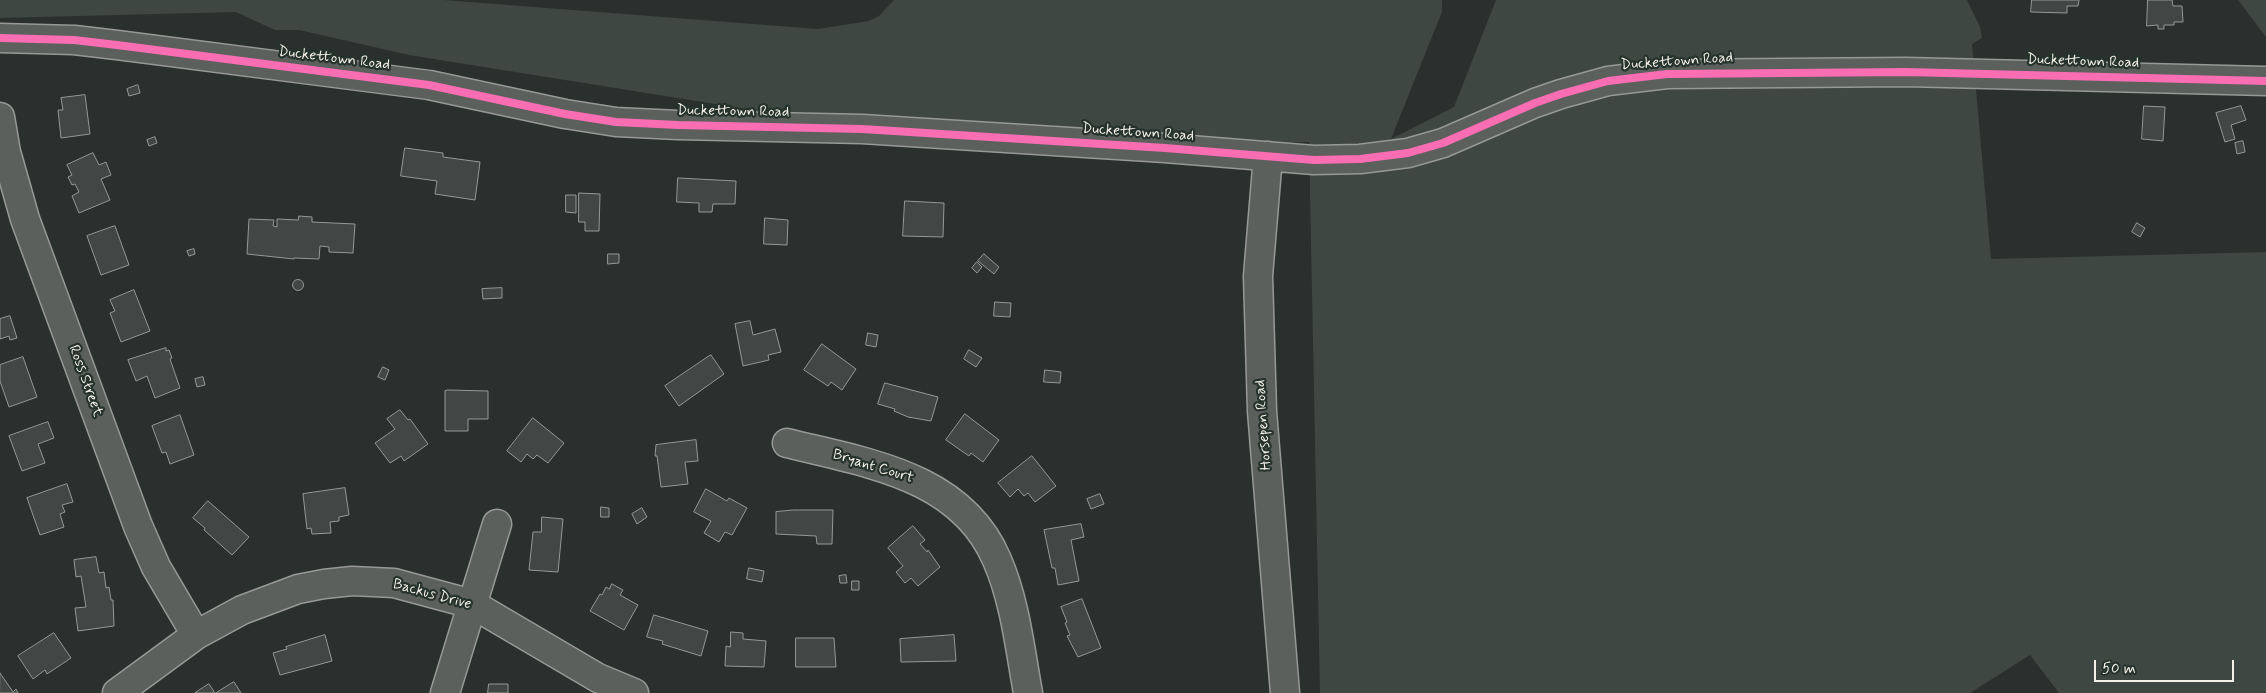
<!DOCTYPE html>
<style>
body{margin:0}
#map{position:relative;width:2266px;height:693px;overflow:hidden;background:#29302d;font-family:Mynerve,sans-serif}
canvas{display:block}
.scale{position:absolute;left:2094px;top:660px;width:140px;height:22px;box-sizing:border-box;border:2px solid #f4f1e8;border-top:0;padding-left:6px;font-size:15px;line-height:18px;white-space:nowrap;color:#f4f1e8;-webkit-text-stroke:4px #26332d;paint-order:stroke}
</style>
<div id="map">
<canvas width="2266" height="693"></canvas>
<div class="scale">50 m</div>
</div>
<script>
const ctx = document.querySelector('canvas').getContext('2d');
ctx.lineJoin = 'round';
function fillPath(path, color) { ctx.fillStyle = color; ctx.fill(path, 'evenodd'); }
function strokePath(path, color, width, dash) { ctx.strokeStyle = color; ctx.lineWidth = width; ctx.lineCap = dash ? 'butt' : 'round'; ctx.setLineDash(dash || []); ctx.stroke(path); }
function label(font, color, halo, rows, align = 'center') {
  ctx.font = font + ' Mynerve,sans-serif'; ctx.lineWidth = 4.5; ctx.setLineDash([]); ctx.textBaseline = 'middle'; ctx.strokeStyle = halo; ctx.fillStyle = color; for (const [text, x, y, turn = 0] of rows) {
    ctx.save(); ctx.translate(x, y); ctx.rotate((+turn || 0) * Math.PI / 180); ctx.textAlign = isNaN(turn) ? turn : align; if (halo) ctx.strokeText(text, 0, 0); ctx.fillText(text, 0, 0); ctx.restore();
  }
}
const green = new Path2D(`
 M0,0H444L818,29L869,21L879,16L894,0H1442V12L1391,139L1454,107L1496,0H1967L1980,27L1982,38L1972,44L1991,259L2266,252V693H2059L2030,655L1970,693H1320L1309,142L1240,144L765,112L409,55L299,30H275L236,12L0,18Z
 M2238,0H2266V37Z`);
const building = new Path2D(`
 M2032,0H2079L2078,6H2067V13L2031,12Z
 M2148,0H2172L2173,6H2182L2183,22H2174V25H2164V29H2158V25L2147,26Z
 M138,85L140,93L129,96L127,89Z
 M85,95L90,134L61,138L58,110H63L61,98Z
 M2144,106L2165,107L2163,141L2142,139Z
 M2241,106L2246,120L2231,125L2235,139L2225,142L2216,113Z
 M155,137L157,143L149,146L147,140Z
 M2243,141L2245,152L2237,154L2235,143Z
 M405,148L443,153V157L480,162L475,200L435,194L437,181L401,176Z
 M93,153L99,165L106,162L111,175L101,179L110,200L79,213L72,196L79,192L75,184L72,185L68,177L72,175L67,165Z
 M678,178L736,181L735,204H713L712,212H699V203L677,202Z
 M579,193L600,194L599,231H585V222H579Z
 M566,195H576V213L566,212Z
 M905,201L944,203L943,237L903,236Z
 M299,216L312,217V222L355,224L353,253L329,252V247L320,246L319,259L294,258V259L247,254L249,219L274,220L273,226L277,227V219L298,220Z
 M765,218L788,220L787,245L764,244Z
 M2137,223L2145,228L2140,237L2132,232Z
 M115,226L129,265L101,275L87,236Z
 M194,249L195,254L189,256L187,251Z
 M608,254H619V263L608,264Z
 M984,254L999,267L994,274L978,261Z
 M977,262L982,267L977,273L972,268Z
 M292.5 285a5.5 5.5 0 1 1 11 0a5.5 5.5 0 1 1-11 0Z
 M502,288V298L483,299L482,289Z
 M134,290L150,331L121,342L110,313L115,311L110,300Z
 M995,302L1011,303L1010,317L994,316Z
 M10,316L17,338L10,340L9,336L0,339V319Z
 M750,321L753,335L775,329L781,352L768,355L769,360L743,366L735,324Z
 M868,333L878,335L876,347L866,345Z
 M822,344L856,369L842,390L831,382L828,386L804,370Z
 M166,348V351L169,350L172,358L170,359L180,388L155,398L147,376L136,381L128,360Z
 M969,350L982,358L976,367L964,359Z
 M711,355L724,374L679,406L665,386Z
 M23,357L37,397L9,407L0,381V365Z
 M383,367L389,370L385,380L378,377Z
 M1045,370L1061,372L1060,383L1044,382Z
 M203,377L205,385L197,387L195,379Z
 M885,383L938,397L931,421L908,417L894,411L895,409L878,404Z
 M448,390L488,391V419H468V431H445V391Z
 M400,410L408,420L410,419L428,444L404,461L401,456L390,463L375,443L395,429L387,419Z
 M965,414L999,440L983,462L971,453L969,456L946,440Z
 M180,415L194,455L170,464L166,452L162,453L152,426Z
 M533,418L564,443L548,463L537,455L533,459L527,454L521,462L507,451Z
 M48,422L54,438L38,444L45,463L22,471L9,436Z
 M696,440L698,461L685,462L688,484L661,487L657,456H655L656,445Z
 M1032,456L1056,486L1035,502L1028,493L1024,496L1018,489L1010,497L998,483Z
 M67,484L73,502L62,505L65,512L60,514L64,527L40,535L27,498Z
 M345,488L349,515L339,517V521L330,522L331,533L312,534L311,528L307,529L303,494Z
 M706,489L727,501L729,498L747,508L732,535L725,532L719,542L704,533L711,521L694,512Z
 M1100,494L1104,504L1091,509L1087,499Z
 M208,501L249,537L232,555L204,530L205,528L193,518Z
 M601,507L609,508V517H601Z
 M642,508L647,517L637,524L632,514Z
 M793,510H833L832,544H817L816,536L776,534V512Z
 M542,517L563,519L558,572L529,570L533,532H541Z
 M1081,524L1084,537L1071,540L1079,581L1058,585L1055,568H1052L1044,530Z
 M913,526L925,540L920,544L927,552L928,550L940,567L918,586L911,578L905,583L896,572L903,566L888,548Z
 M96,557L99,573L104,572L106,588L109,587L111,600H113L114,626L78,631L75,608L86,607L81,576L76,577L74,560Z
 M749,568L764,571L762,582L747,579Z
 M846,575L847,583H840L839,576Z
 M852,581H859V590H852Z
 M612,584L623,590L620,595L638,605L624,630L590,611L600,594L602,595L606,587L609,589Z
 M1082,599L1101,648L1078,657L1067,636L1070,635L1065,623L1067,622L1061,607Z
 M654,615L708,631L701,656L662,644L663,641L647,637Z
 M731,632L743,633V639L766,641L764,667L725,666L726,646L730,647Z
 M54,633L71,658L47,674L45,670L33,679L18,656Z
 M325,635L332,661L280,675L273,653L287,649L286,647Z
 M954,635L956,661L901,662L900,639Z
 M796,638H834L836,667H796Z
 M0,673L13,692L16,689L18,693H0Z
 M234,682L241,693H216Z
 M209,684L215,693H195Z
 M489,684H508V693H488Z`);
const minor = new Path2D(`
 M0,38L74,40L117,45L429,85L565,114L616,122L678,125L862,129L1165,148L1314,160L1360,159L1408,153L1443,143L1535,103L1561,94L1608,81L1667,74L1906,72L2266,81
 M0,117L6,152L25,219L138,526L156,567L196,635
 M1268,156L1258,276L1262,411L1285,693
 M787,443C866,463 961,475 997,560C1015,601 1020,649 1028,693
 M117,693L196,635L242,610L298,589L324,584L352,581L394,583L472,604L598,678L634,693
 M445,693L497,524`);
const cycleway = new Path2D(`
 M0,38L74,40L117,45L429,85L565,114L616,122L678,125L862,129L1165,148L1314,160L1360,159L1408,153L1443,143L1535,103L1561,94L1608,81L1667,74L1906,72L2266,81`);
const streetNames = [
 ["Duckettown Road",334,59,7],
 ["Duckettown Road",1677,62,-4],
 ["Duckettown Road",2083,62,2],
 ["Duckettown Road",733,112,1],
 ["Duckettown Road",1138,133,4],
 ["Ross Street",85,381,70],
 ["Horsepen Road",1264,425,-94],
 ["Bryant Court",873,467,17],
 ["Backus Drive",432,595,15]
];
fillPath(green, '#3e4742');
fillPath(building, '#414744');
strokePath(building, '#969996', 1);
strokePath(minor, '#969996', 31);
strokePath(minor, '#5c605c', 28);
strokePath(cycleway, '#f96db3', 8);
label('15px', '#f4f1e8', '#26332d', streetNames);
</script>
